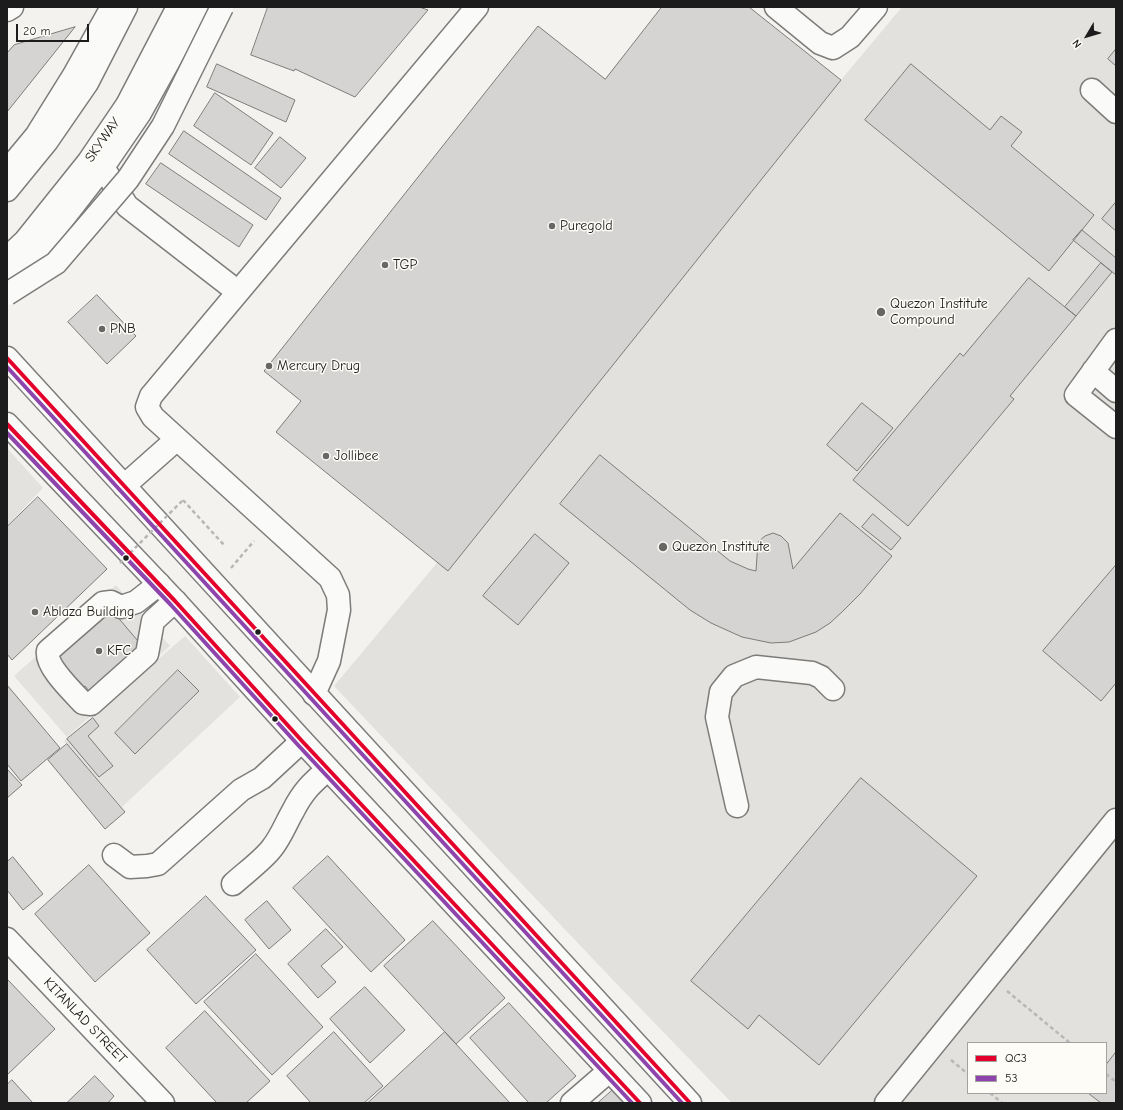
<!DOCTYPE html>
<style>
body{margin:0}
#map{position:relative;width:1123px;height:1110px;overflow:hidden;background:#f3f2ef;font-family:"Comic Neue",sans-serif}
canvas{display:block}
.frame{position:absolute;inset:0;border:8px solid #1c1c1c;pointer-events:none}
.legend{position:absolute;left:967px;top:1042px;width:140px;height:52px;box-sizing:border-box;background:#fdfcf7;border:1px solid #a3a29f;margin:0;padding:5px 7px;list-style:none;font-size:12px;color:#1c1c1c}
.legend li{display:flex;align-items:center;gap:8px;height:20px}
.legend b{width:20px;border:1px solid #a3a29f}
.north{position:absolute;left:1067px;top:16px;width:40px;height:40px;-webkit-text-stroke:3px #fdfcf7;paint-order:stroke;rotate:232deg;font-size:11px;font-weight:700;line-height:16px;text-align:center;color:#1c1c1c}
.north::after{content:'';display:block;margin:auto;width:14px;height:18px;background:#1c1c1c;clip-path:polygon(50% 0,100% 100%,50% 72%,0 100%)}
.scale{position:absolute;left:16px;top:24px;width:73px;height:18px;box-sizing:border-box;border:2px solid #1c1c1c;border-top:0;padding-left:5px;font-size:12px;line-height:14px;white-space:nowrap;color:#1c1c1c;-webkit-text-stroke:3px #fdfcf7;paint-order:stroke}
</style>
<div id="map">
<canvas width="1123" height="1110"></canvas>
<div class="frame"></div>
<ul class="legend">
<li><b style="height:5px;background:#e4002b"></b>QC3</li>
<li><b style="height:5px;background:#8e44ad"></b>53</li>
</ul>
<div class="north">N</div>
<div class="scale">20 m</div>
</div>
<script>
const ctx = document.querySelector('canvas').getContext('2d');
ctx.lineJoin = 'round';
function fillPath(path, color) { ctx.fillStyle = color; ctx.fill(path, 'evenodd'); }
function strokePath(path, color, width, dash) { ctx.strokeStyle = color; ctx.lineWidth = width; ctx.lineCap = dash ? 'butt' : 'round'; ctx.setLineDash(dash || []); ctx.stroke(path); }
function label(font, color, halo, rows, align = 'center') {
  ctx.font = font + ' "Comic Neue",sans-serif'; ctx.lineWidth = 3; ctx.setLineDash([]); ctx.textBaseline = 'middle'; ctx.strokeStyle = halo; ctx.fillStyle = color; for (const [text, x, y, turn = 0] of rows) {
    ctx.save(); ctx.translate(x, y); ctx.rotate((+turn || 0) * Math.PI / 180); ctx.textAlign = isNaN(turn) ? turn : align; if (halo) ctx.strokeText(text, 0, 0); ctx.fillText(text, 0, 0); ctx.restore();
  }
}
const built = new Path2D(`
 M7,448L43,488L7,526Z
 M116,585L170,646L67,737L14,676Z
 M185,636L240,697L122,807L64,741Z`);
const green = new Path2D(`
 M902,7H1116V1103H732L611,978L334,686ZM968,1043H1106V1093H968Z`);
const building = new Path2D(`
 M268,7H419L428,10L355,97L295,69L294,71L251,55Z
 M662,7H749L841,80L448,571L276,432L301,401L264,371L538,26L605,79Z
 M75,27L7,112V53L14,45Z
 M1116,49V66L1108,59Z
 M217,64L295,100L286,122L207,87Z
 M911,64L990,130L1001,116L1022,132L1011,146L1094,215L1049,271L865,120Z
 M215,93L273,133L251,165L194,126Z
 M184,131L281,198L266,220L169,154Z
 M280,137L306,158L281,188L255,168Z
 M161,163L253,225L239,247L146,184Z
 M1116,202V231L1102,219Z
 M1082,230L1116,258V275L1073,240Z
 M1101,263L1112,272L1076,316L1065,307Z
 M1029,278L1076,316L1010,396L1014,399L908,526L853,480L960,353L963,356Z
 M97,295L136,336L107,364L68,322Z
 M862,403L893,428L857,471L827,445Z
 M600,455L730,561L748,569L756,571L758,542L765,536L773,533L781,536L788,543L793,569L840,513L892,556L860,594L843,611L830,623L816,632L789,642L771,643L742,637L711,623L690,610L560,504Z
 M38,497L107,569L12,660L7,654V527Z
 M873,514L901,538L891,550L862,527Z
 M535,534L569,563L518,625L483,596Z
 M1116,565V683L1101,701L1043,651Z
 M110,608L143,647L90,692L85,686L78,691L55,655Z
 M178,670L199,691L135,754L115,733Z
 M7,685L60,748L21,781L7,764Z
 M93,718L99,726L88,736L113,766L99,777L67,739Z
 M67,744L125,812L105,829L48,760Z
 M7,769L22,785L7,798Z
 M861,778L977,876L819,1065L759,1015L748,1029L691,981Z
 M328,856L405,940L371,972L293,888Z
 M13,857L43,894L23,910L7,890V862Z
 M89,865L150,933L95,982L35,914Z
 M206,896L256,950L196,1004L147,950Z
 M267,901L291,930L269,949L245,920Z
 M433,921L505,998L456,1044L384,966Z
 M326,929L343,947L321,966L336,982L318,998L288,964Z
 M256,954L323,1027L272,1075L204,1002Z
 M7,979L55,1029L7,1075Z
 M365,987L405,1030L370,1063L330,1019Z
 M509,1003L576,1076L546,1103H529L470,1038Z
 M205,1011L270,1081L246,1103H217L166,1048Z
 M334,1032L383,1086L364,1103H311L287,1076Z
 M445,1032L510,1103H368Z
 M1116,1052V1103H1101L1088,1093H1106V1065Z
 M95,1076L114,1096L108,1103H67Z
 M12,1080L33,1103H7V1085Z
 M615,1088L629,1103H598Z`);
const path = new Path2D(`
 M183,500L224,545
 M231,568L254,541
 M1007,991L1070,1043
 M951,1060L968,1074
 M1106,1074L1116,1082
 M990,1093L1002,1103`);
const minor = new Path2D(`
 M776,7L820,43L833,48L850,37L876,7
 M7,10L12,7
 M1092,90L1116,112
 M103,167L127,206L238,292
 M1116,340L1076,395L1116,427
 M1093,371L1116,391
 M124,486L177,439
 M159,584L136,602L121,607L111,602L103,603L48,651C45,666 73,692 83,703L91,704L147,654L153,621L175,601
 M314,694L329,661L339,610L338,595L330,578L153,417L147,407L151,396L477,7
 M737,806L717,717L721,692L734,676L756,667L812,673L821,677L833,689
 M114,855L130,867L147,866L158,864L241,790L262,778L302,741
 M233,884C245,873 263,860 272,848C281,837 286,823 293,811C303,791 312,783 328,769
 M7,939L163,1103
 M572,1103L609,1071
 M886,1103L1116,820`);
const major = new Path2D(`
 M7,171L36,136L74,75L112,7
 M7,286L38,251L103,167L140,113L199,7
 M7,358L690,1103
 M7,424L175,601L302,741L640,1103`);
const highway = new Path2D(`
 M7,190L47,141L87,83L126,7
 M7,258L25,241L89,161L127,105L178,7`);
const pathBridge = new Path2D(`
 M120,563L183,500`);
const highwayBridge = new Path2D(`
 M7,294L56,263L128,179L163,126L222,7`);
const bus1 = new Path2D(`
 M7,358L690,1103
 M7,424L175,601L302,741L640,1103`);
const bus2 = new Path2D(`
 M7,367L682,1103
 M7,433L171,605L298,745L632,1103`);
const markers = [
 [552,226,4,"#676766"],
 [385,265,4,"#676766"],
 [881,312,5,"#676766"],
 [102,329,4,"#676766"],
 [269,366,4,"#676766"],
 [326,456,4,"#676766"],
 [663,547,5,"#676766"],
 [126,558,3.5,"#1c1c1c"],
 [35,612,4,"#676766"],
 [258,632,3.5,"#1c1c1c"],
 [99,651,4,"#676766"],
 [275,719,3.5,"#1c1c1c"]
];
const streetNames = [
 ["SKYWAY",103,140,-55],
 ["KITANLAD STREET",85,1021,46]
];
const poiNames = [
 ["Puregold",560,226],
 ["TGP",393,265],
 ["Quezon Institute",890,304],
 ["Compound",890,320],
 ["PNB",110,329],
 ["Mercury Drug",277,366],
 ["Jollibee",334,456],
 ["Quezon Institute",672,547],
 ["Ablaza Building",43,612],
 ["KFC",107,651]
];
fillPath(built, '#e3e2de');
fillPath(green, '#e2e1dd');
fillPath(building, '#d5d4d2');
strokePath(building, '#7d7c7b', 1);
strokePath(minor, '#7d7c7b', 25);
strokePath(major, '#7d7c7b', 25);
strokePath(highway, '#7d7c7b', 25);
strokePath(path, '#b8b7b6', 2.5, [4, 3]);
strokePath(minor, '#fafaf8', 22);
strokePath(major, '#fafaf8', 22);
strokePath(highway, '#fafaf8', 22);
strokePath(highwayBridge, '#7d7c7b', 25, []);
strokePath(pathBridge, '#b8b7b6', 2.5, [4, 3]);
strokePath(highwayBridge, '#fafaf8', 22);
strokePath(bus1, '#e4002b', 4);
strokePath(bus2, '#8e44ad', 4);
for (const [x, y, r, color] of markers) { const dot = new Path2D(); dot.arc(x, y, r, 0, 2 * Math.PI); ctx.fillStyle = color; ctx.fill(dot); strokePath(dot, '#fdfcf7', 1.5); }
label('14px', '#1c1c1c', '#fdfcf7', streetNames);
label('14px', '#1c1c1c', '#fdfcf7', poiNames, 'left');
</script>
